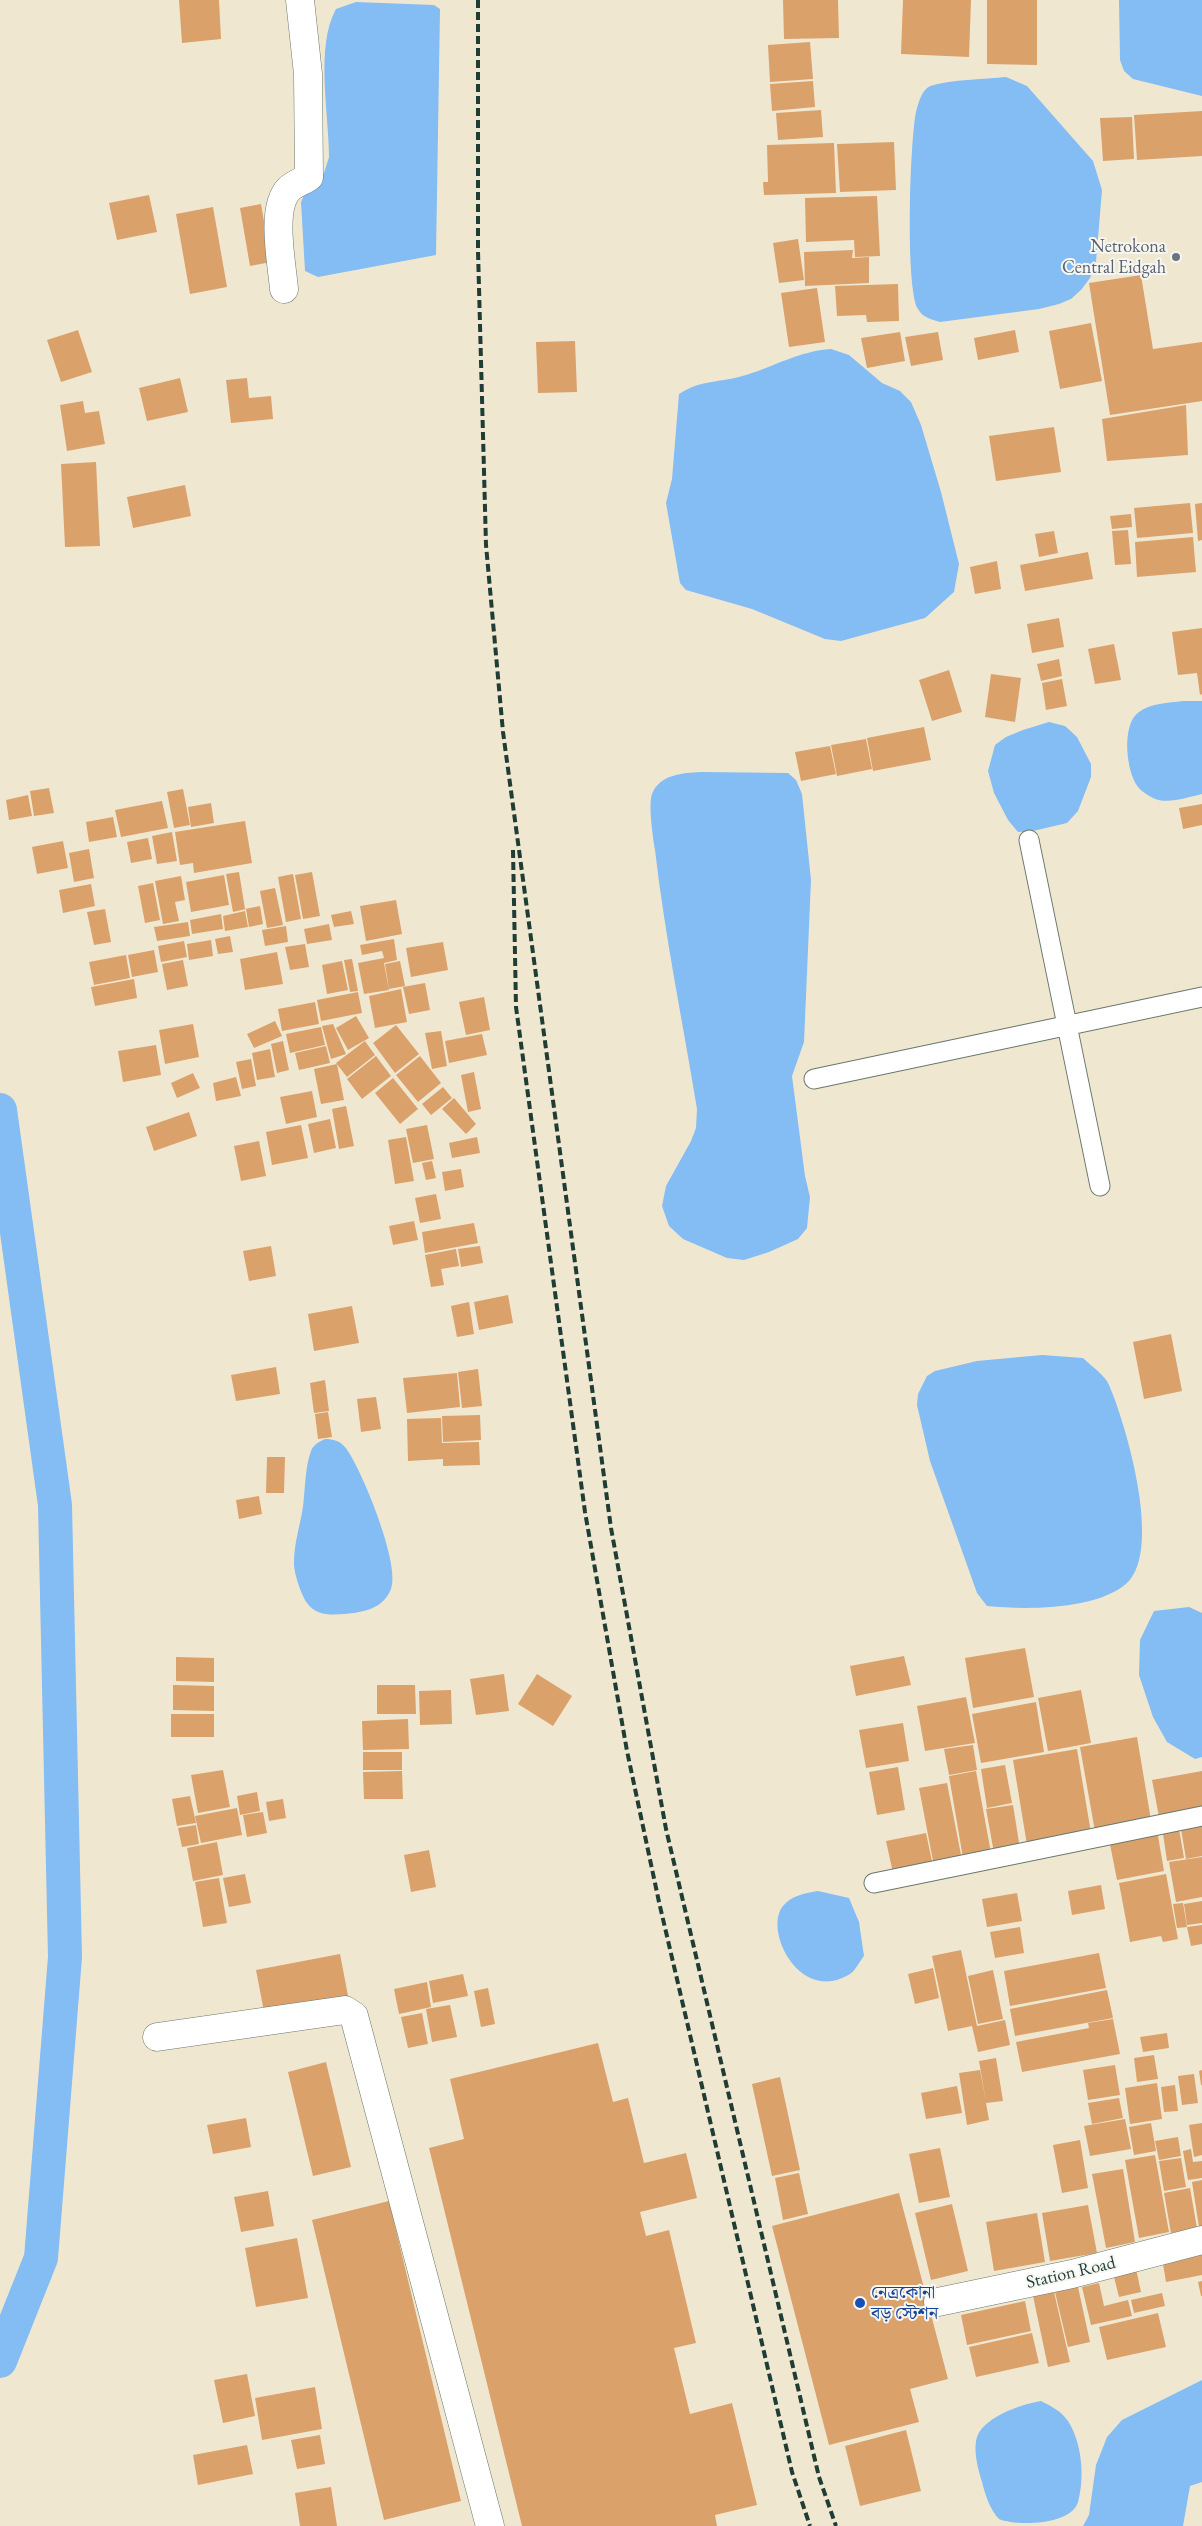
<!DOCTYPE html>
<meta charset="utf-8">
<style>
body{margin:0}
canvas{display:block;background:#f0e7d1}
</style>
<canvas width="1202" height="2526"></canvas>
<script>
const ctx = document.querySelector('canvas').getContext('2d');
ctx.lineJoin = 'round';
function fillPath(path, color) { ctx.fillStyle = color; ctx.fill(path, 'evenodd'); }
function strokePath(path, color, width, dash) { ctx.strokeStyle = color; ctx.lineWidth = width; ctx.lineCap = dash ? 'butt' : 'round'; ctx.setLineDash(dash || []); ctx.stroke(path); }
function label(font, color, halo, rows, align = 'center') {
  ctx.font = font + ' "EB Garamond","Noto Serif Bengali",serif'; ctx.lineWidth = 4; ctx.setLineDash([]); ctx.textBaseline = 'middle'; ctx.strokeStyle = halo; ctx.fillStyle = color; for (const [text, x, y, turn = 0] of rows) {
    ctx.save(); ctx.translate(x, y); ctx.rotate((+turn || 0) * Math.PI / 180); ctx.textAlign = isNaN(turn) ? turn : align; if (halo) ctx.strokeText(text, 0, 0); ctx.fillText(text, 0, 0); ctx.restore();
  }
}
const water = new Path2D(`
 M1119,0H1202V96L1133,79L1124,71L1120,60Z
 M356,2L434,5L440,9L436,255L318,277L305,271L301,202L306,191L324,173L329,157C329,113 315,47 336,9Z
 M1006,77L1027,86L1093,161L1102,190L1096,262L1090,278L1081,290L1071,299L1059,304L1039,309L940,322C931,319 923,318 918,309C905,288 910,140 916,112C918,104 921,93 927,88C938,80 990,79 1006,77Z
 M831,349L849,355L882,383L900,391L911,402L921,425L941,492L959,564L954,592L925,618L841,641L825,639L752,609L686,590L680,583L666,503L672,479L679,394C702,379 721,383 746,375C775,366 800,351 831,349Z
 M1183,701H1202V794C1188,797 1167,805 1153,798C1149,796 1141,791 1138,787C1126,772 1121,724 1139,712C1151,703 1168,703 1183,701Z
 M1049,722L1065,726L1077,737L1091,764V777L1078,811L1067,823L1033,831L1018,832L1008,820L994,793L988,771L995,745L1006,737L1023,730Z
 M701,772L788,773L796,780L802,794L811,880L804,1042L792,1076L805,1176L810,1197L807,1228L798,1239L769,1252L744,1260L727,1258L683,1239L669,1226L662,1206L666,1186L691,1141L696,1128L697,1109C683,1023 665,937 655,850C653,837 648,805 652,794C660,774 683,773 701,772Z
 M1042,1355L1083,1358C1091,1366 1105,1375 1109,1385C1126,1424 1163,1550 1127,1583C1097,1610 1026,1610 987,1606L977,1593L930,1461L917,1405L918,1394L927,1376L935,1371L977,1361Z
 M325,1439C333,1439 340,1441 345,1447C361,1467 401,1565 391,1589C383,1609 364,1612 345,1614C331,1615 316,1616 307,1603C301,1594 294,1574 294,1563C294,1543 300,1526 303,1507C305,1490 305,1467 311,1451C314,1444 319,1442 325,1439Z
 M1189,1607L1202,1613V1757L1195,1759L1167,1742L1153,1717L1139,1675L1140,1640L1154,1611Z
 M818,1891L849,1898L859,1922L864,1956C860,1961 855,1971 850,1974C800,2005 763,1930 783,1906C792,1895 806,1893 818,1891Z
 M1202,2380V2482L1190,2486L1183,2526H1083L1089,2515L1096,2465L1107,2437L1122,2420Z
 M1041,2401C1051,2406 1061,2411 1068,2421C1082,2443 1085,2477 1078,2502C1071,2526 1015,2526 999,2519C990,2510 985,2494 982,2482C978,2469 974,2454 976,2441C979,2418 1022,2404 1041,2401Z`);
const canal = new Path2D(`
 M0,1110L55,1505L65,1957L41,2258L0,2361`);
const building = new Path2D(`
 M179,0H219L221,39L182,43Z
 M783,0H838L839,38L784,39Z
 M903,0H971L969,57L901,54Z
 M987,0H1037V65L987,64Z
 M810,42L813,79L770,82L768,45Z
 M813,81L815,107L772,111L770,84Z
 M821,110L823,137L778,140L776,113Z
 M1202,111V156L1137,160L1134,115Z
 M1132,117L1134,159L1103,161L1100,118Z
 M894,142L896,190L840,192L837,144Z
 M834,143L836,193L764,195L763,182H768L767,145Z
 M149,195L157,232L117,240L109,203Z
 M877,196L880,256L855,257L854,240L806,242L805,198Z
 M261,204L271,262L250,266L240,208Z
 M213,207L227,287L190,294L176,214Z
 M798,239L804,280L779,283L773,243Z
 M853,250L852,258L869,257V283L805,286L804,252Z
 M1141,275L1153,349L1202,342V401L1110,415L1089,283Z
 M898,284L899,321L867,322L866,315L837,316L835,286Z
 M817,288L825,342L789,347L781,293Z
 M1091,323L1102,381L1060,389L1049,331Z
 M78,330L92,372L61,382L47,340Z
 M1015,330L1019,352L978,360L974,338Z
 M900,332L905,361L867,368L861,338Z
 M938,332L943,360L911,366L905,337Z
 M575,341L577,392L538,393L536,342Z
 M180,378L188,412L147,421L139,388Z
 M247,378L249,398L271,396L273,419L231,423L226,380Z
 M83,401L85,413L99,411L105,444L67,451L60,405Z
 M1186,405L1188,455L1107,461L1102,419Z
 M1054,427L1061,472L996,481L989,436Z
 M96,462L100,546L65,547L61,464Z
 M185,485L191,516L133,528L127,497Z
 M1190,503L1193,533L1137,538L1134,508Z
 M1202,503V540L1198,541L1195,504Z
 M1131,514L1132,527L1112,529L1110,516Z
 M1128,530L1131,564L1115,565L1112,531Z
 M1054,531L1058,553L1039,557L1035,534Z
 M1193,537L1196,572L1137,577L1135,542Z
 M1088,552L1093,579L1025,591L1020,565Z
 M997,561L1001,589L975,594L970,567Z
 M1059,618L1064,647L1032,653L1027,624Z
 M1202,628V694L1200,695L1197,673L1178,675L1172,632Z
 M1114,644L1121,680L1095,684L1088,649Z
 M1059,659L1062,676L1041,681L1037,664Z
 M949,670L962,712L932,721L919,680Z
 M991,674L1021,678L1015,722L985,717Z
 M1062,679L1067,706L1046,710L1042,683Z
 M924,727L931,760L873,771L867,738Z
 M866,739L872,769L837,776L831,745Z
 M830,746L836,774L801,781L795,752Z
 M49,788L54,813L34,816L30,791Z
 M183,789L190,825L174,828L167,792Z
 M28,795L32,816L9,820L6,800Z
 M162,801L168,828L121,837L115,810Z
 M211,803L214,823L191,827L188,807Z
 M1202,804V825L1183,829L1179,808Z
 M113,817L117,837L89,842L86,822Z
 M245,821L252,863L194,873L193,863L180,865L175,832Z
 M172,832L177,861L157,864L152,836Z
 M148,838L152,859L131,863L127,842Z
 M63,841L68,868L37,874L32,847Z
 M89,849L94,878L74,882L69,853Z
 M239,872L245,909L260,906L263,924L249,927L246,909L233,912L226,874Z
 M312,872L320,916L303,919L295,875Z
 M293,874L301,919L286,922L278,877Z
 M224,875L229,905L191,912L186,882Z
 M181,876L185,900L175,902L179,921L163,924L155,881Z
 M153,883L160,920L145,923L138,886Z
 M91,884L95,906L63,913L59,890Z
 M275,888L283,925L267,928L260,891Z
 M396,900L402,934L366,941L360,906Z
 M105,909L111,942L94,945L87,912Z
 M245,911L248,927L225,931L223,916Z
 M351,911L354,924L334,927L331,915Z
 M221,914L223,929L192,934L190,920Z
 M188,922L190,936L157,941L154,927Z
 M329,924L332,940L307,944L304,929Z
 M286,926L288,942L265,946L262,930Z
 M230,936L233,952L218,954L215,939Z
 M394,939L397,960L384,963L389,990L364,994L358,963L384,958L382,951L362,955L360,945Z
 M211,940L213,956L189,960L187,944Z
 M184,941L187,957L161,962L158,946Z
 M443,942L448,970L411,977L406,948Z
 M305,944L309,967L290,970L285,947Z
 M154,950L158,972L132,977L128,955Z
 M277,952L283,984L245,990L240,959Z
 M126,955L130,978L94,985L89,962Z
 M352,959L358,991L350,992L344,960Z
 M183,960L188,986L167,990L162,964Z
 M342,961L348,990L327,994L322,965Z
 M400,961L405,986L389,989L385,964Z
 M134,979L137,998L95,1006L91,987Z
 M425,983L430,1010L409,1014L403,987Z
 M401,989L407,1022L375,1028L369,996Z
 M358,992L362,1013L321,1021L317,1000Z
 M484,997L490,1030L466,1035L459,1002Z
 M315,1002L319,1024L282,1031L278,1009Z
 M356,1016L369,1038L348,1050L336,1028Z
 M275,1021L282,1036L254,1048L247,1034Z
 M193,1024L199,1057L165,1064L159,1030Z
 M333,1024L346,1054L331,1059L322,1026Z
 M396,1025L419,1054L395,1073L373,1043Z
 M321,1027L325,1045L290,1053L286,1034Z
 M441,1031L447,1066L432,1069L425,1033Z
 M482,1034L487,1055L449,1063L445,1041Z
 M283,1041L289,1070L277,1073L271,1044Z
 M365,1041L375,1055L347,1077L336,1063Z
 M156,1045L161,1075L123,1082L118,1051Z
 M326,1046L330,1063L299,1070L295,1053Z
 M270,1049L275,1077L257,1080L252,1053Z
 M376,1056L391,1076L362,1099L347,1079Z
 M420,1056L441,1083L418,1102L396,1075Z
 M251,1059L256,1086L242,1089L236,1062Z
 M337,1064L344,1100L321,1104L314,1069Z
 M474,1072L481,1109L468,1112L461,1075Z
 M193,1073L200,1088L177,1098L171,1083Z
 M236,1077L241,1096L216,1101L213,1083Z
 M393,1078L418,1109L400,1124L375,1093Z
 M443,1087L452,1098L431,1115L422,1104Z
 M312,1091L317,1117L286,1124L280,1097Z
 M454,1098L476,1124L466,1134L442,1109Z
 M346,1106L354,1146L339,1149L332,1109Z
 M189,1112L197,1136L154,1151L146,1127Z
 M330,1119L336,1148L314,1153L308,1124Z
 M301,1125L308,1158L272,1165L266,1132Z
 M427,1125L434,1159L413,1163L406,1129Z
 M406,1137L414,1181L395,1184L388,1140Z
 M477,1137L480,1153L452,1158L449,1143Z
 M259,1141L266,1176L241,1181L234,1146Z
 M432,1161L436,1178L426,1180L422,1163Z
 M461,1169L464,1187L445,1191L442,1172Z
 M436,1194L441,1219L420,1223L415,1198Z
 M414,1221L418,1240L393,1245L389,1226Z
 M474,1223L478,1243L425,1253L422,1232Z
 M271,1246L276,1276L249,1281L243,1251Z
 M480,1246L483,1263L461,1267L458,1249Z
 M456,1249L459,1266L441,1269L444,1285L431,1287L425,1255Z
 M508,1295L513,1323L479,1330L474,1302Z
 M469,1302L474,1334L457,1337L451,1306Z
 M352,1306L359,1343L314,1351L308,1314Z
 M1171,1334L1182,1391L1144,1399L1133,1342Z
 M276,1367L280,1394L236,1401L231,1375Z
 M478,1369L482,1406L462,1408L458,1372Z
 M457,1373L460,1407L407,1413L403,1378Z
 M325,1380L329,1411L314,1413L310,1383Z
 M376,1397L381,1429L361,1432L357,1399Z
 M328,1412L332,1437L318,1439L315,1414Z
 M480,1415L481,1440L443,1442L442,1416Z
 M441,1418L442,1443L479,1442L480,1465L443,1466V1459L408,1461L407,1419Z
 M267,1457H285L284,1493H266Z
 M259,1496L262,1514L239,1519L236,1500Z
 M1025,1648L1034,1697L973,1708L965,1658Z
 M904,1656L911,1685L856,1696L850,1666Z
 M176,1657L214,1658V1682L176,1681Z
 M504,1674L509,1711L476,1715L470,1679Z
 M537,1674L572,1696L553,1726L518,1704Z
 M173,1685L214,1686V1711L173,1710Z
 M377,1685H415L416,1714H377Z
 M451,1690L452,1724L420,1725L419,1691Z
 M1081,1690L1091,1743L1048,1751L1038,1698Z
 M966,1697L975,1743L925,1751L917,1706Z
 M1036,1702L1044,1752L981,1763L972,1714Z
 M171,1714H214V1737H171Z
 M408,1719L409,1749L363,1750L362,1721Z
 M903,1723L909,1761L866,1768L859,1730Z
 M1137,1737L1152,1826L1096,1837L1080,1747Z
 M973,1745L977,1770L949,1775L944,1749Z
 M1077,1749L1092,1839L1028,1851L1013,1760Z
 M363,1752H402V1770H363Z
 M1005,1765L1012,1803L987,1808L981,1769Z
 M898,1767L905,1810L877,1815L869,1772Z
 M223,1770L230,1807L198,1813L191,1775Z
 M402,1771L403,1799H364L363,1772Z
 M976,1771L991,1853L963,1858L949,1776Z
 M1202,1771V1813L1160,1822L1152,1780Z
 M947,1783L962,1860L934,1866L919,1788Z
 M257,1792L260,1811L240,1815L237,1796Z
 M190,1796L196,1823L177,1826L172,1799Z
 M283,1799L286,1818L269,1821L266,1802Z
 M1013,1805L1020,1849L994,1853L986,1809Z
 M237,1808L242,1835L201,1843L195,1816Z
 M263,1812L267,1833L247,1837L243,1815Z
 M1202,1818V1856L1186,1859L1180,1823Z
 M1178,1823L1184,1858L1167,1861L1162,1827Z
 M196,1825L199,1844L182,1847L178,1828Z
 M1157,1830L1164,1871L1117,1880L1109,1839Z
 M926,1833L933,1866L893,1873L886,1841Z
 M217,1842L223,1875L193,1881L187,1848Z
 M429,1850L436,1887L411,1892L404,1855Z
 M1202,1857V1897L1176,1902L1169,1862Z
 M245,1874L251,1903L229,1907L223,1878Z
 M1166,1874L1178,1939L1163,1942L1161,1936L1130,1942L1119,1883Z
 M219,1878L227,1923L203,1927L195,1882Z
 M1101,1885L1105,1909L1072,1915L1068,1891Z
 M1017,1893L1022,1921L987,1927L982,1899Z
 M1202,1901V1923L1187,1925L1184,1904Z
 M1183,1903L1187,1927L1177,1928L1173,1904Z
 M1202,1925V1944L1191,1946L1187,1927Z
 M1020,1927L1024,1953L995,1958L990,1932Z
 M961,1950L977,2026L1005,2020L1010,2045L978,2052L972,2026L948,2031L932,1956Z
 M1099,1953L1106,1988L1010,2006L1004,1971Z
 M340,1954L349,2001L265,2017L256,1970Z
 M933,1968L939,1998L915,2004L908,1974Z
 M993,1970L1003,2019L978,2024L968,1976Z
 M463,1974L468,1996L433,2003L429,1981Z
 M427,1982L431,2007L399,2014L394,1989Z
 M488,1988L495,2024L481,2027L474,1991Z
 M1107,1990L1113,2018L1015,2036L1010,2009Z
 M450,2005L457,2037L432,2042L426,2009Z
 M422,2013L428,2044L408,2048L401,2017Z
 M1113,2019L1120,2054L1022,2072L1016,2042L1089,2028L1088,2023Z
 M1167,2033L1169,2048L1143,2052L1140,2037Z
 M598,2043L613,2102L628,2098L644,2163L686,2153L697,2198L640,2212L646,2236L669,2230L696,2343L674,2348L690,2414L732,2403L757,2505L715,2515L717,2526H522L429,2148L464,2139L450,2079Z
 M1154,2055L1158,2079L1137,2082L1134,2058Z
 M996,2058L1003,2101L986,2103L989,2120L967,2125L959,2073L980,2070L986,2102L979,2061Z
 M326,2062L351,2167L313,2176L288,2072Z
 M1115,2065L1120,2095L1088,2100L1083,2070Z
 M1202,2070V2085H1201L1199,2071Z
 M1194,2074L1198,2103L1182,2105L1178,2076Z
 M780,2077L800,2170L772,2176L752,2084Z
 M1157,2083L1162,2119L1130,2124L1125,2088Z
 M1175,2085L1178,2111L1164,2112L1161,2087Z
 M957,2086L962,2113L926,2119L921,2093Z
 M1119,2098L1123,2118L1092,2124L1088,2103Z
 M246,2118L251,2147L213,2154L207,2125Z
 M1125,2119L1131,2149L1090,2156L1084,2126Z
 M1151,2123L1156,2151L1134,2155L1129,2127Z
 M1202,2123V2155L1194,2157L1189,2125Z
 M1178,2137L1181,2156L1159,2160L1155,2141Z
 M1080,2140L1088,2188L1062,2193L1053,2145Z
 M940,2148L950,2197L919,2203L909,2154Z
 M1191,2149L1193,2162L1202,2161V2178L1188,2180L1183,2151Z
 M1155,2155L1169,2232L1139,2238L1125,2160Z
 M1181,2158L1186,2187L1164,2191L1159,2161Z
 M1123,2169L1135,2242L1106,2248L1092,2174Z
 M799,2173L808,2214L783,2220L775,2178Z
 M1202,2180V2227H1199L1192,2182Z
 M1190,2188L1197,2228L1171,2233L1164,2193Z
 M268,2191L274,2226L241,2232L234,2197Z
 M899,2193L948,2379L910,2389L919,2422L829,2445L772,2226Z
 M389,2201L461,2501L384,2520L312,2220Z
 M952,2204L968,2271L931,2280L915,2213Z
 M1088,2205L1097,2253L1050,2261L1042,2213Z
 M1037,2213L1045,2262L994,2271L986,2222Z
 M297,2238L308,2298L256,2307L245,2248Z
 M1202,2251V2275L1166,2282L1162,2258Z
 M1135,2264L1141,2292L1119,2297L1112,2269Z
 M1202,2281V2296H1201L1198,2282Z
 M1099,2283L1104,2306L1128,2300L1132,2316L1091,2325L1082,2287Z
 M1078,2287L1090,2342L1068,2347L1055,2292Z
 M1054,2292L1070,2362L1048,2367L1033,2296Z
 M1162,2293L1165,2306L1134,2313L1131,2300Z
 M1025,2301L1031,2331L967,2345L961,2315Z
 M1158,2313L1166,2347L1107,2360L1099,2327Z
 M1032,2333L1039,2363L976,2377L969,2347Z
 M247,2374L255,2416L223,2423L214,2380Z
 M315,2387L322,2429L262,2440L255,2398Z
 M906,2430L921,2491L860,2506L845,2446Z
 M320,2435L325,2464L297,2469L291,2440Z
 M247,2445L253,2474L198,2485L193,2455Z
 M331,2487L337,2526H300L295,2493Z`);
const lane = new Path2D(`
 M1029,840L1100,1186
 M814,1079L1202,997
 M874,1883L1202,1816`);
const street = new Path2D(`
 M284,289C282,264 270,208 289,189C294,184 303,181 309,177L308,74L300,0
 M157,2037L345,2010L354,2016L490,2526
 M938,2302L1072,2274L1202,2240`);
const rail = new Path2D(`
 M478,0V251L486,545L503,732L611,1528L666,1829L819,2477L836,2526
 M513,850L516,1007L585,1512L627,1751L659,1902L792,2472L810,2526`);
const markers = [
 [1176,257,5,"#6b7280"],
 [860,2303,6,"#1a4fb4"]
];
const worshipNames = [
 ["Netrokona",1166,247],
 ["Central Eidgah",1166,268]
];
const streetNames = [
 ["Station Road",1071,2273,-13]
];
const transitNames = [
 ["নেত্রকোনা",871,2293],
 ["বড় স্টেশন",871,2314]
];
fillPath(water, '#84bcf4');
strokePath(canal, '#84bcf4', 34);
fillPath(building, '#dba16b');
strokePath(lane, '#68786b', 21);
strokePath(street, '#68786b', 29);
strokePath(lane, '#fff', 19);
strokePath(street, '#fff', 28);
strokePath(rail, '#1f3d34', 4, [8, 4]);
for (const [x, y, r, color] of markers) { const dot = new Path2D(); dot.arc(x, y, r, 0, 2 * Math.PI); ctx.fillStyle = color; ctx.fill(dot); strokePath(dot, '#f6f6f2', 2); }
label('18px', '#5b616d', '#f6f6f2', worshipNames, 'right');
label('18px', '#1f3d34', '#f6f6f2', streetNames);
label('18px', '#164399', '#f6f6f2', transitNames, 'left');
</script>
